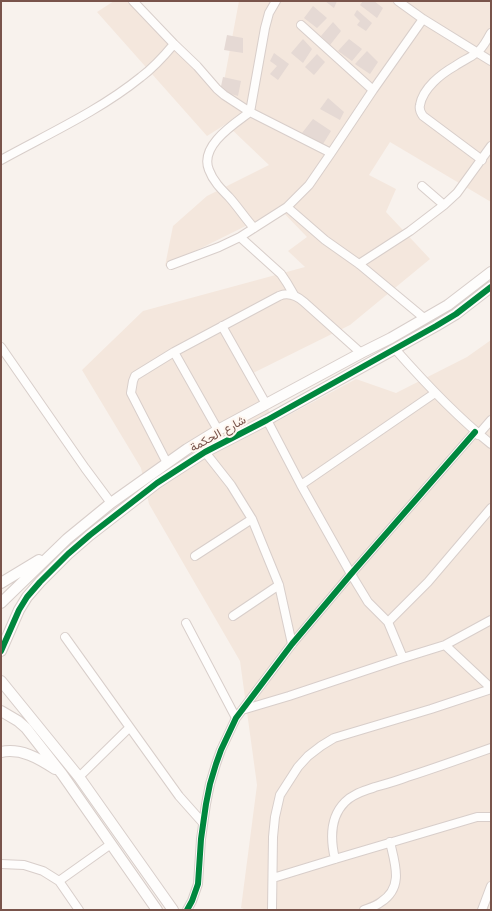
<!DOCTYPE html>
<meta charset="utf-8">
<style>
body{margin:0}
#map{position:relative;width:492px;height:911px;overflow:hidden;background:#f8f2ed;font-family:"Work Sans",sans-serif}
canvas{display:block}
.frame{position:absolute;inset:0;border:2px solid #79544b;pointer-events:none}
</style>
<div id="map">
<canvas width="492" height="911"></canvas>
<div class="frame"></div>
</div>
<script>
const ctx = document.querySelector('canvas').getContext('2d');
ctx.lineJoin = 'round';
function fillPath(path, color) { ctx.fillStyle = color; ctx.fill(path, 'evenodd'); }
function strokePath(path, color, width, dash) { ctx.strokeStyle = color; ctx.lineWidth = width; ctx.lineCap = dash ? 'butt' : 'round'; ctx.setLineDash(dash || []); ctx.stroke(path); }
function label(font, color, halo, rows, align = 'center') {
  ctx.font = font + ' "Work Sans",Vazirmatn,sans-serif'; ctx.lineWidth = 4; ctx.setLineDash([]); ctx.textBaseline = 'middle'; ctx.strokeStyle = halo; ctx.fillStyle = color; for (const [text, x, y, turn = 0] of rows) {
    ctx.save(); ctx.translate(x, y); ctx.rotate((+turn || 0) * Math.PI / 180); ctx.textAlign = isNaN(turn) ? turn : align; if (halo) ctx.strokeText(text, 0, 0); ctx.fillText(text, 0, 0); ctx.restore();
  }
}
const residential = new Path2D(`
 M114,1H127L222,92L239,1H491V202L390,142L369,175L396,189L386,212L430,259L350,325L247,376L276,422L356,379L396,393L467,357L491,340V910H247L241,908L257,785L240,661L149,504L141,468L82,370L143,311L305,267L288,251L307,237L280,209L165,266L173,226L207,196L269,165L226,124L207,136L97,12Z`);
const building = new Path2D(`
 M325,1H337L334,8Z
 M363,1H374L383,8L377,18L360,5Z
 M313,6L327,18L317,28L304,18Z
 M357,10L372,23L366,31L357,25L360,21L354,15Z
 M333,22L341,31L330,45L321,36Z
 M227,35L243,38V53L224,50Z
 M303,39L312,49L303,63L291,53Z
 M349,39L362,49L352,61L338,51Z
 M367,51L378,62L370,74L355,64Z
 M274,53L289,64L278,80L270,74L277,66L270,61Z
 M317,54L325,62L314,75L305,67Z
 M223,77L241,81L238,96L220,91Z
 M328,98L344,112L340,120L320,109Z
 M313,119L331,131L323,144L302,133Z`);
const minor = new Path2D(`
 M133,1L174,44L197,66L217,89L224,95L250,112L331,153
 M398,1L423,19L491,61
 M301,25L373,90
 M1,160C48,134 99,111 141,77C153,68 164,56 174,44
 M482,160L423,116C420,112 419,109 420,105C423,88 441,74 455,66C462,61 470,58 476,53C483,49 487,39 491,33
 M422,186L444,205
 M287,207L325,240L359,264L424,318
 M254,228C245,218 238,207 229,197C221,189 213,181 209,170C199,146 234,124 250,112L265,28L269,13L276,1
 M240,237L281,274L287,283L294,295
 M359,264L410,231L444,205L457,193L491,146
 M171,265L219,247L240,237L287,207L309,185L331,153L373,90L423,19
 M222,326L266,404
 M1,347L85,468L111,503
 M395,349C425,383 456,416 491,444
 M174,352L218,430
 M267,420L301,485L351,574L368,602L388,622L403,658
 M478,435L491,420
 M205,452L231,485L252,519L279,585L292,644
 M167,463L131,393L133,381L135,376L174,352L279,296C288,292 296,295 304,302L361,353
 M301,485L435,393
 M195,556L252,519
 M233,616L279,585
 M388,622L428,582L491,508
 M186,623L236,718
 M65,637L179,796L203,823
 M445,645L491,688
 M242,710L289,696L403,658L445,645L491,620
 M79,777L129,728
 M335,859C330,838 330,817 345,802C354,793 365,791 375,787C386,784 397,781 407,777C435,768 463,758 491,748
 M1,864L24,865L43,871L59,881
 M273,878L335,859L477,817H491
 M79,910L59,881L111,844
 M187,910L192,901L198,884L201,839L206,804L210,784L216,764L221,750L236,718L292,644L351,574L475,432
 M272,910L273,837L275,817L280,795L298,767L308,756L321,746L334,738L431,709L491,689
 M364,910C369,908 376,906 381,902C404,887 395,864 390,842
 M482,910L491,886`);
const tertiary = new Path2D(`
 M1,583L39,560
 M1,603L67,539L111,503L187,449L218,430L361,353L391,338L448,305L491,272
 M1,651L19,610L27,597L40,582L68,554L90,535L157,483L205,452L267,420L436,326L456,314L491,287
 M1,681L79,777L173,910
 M1,711L18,721L26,728L62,774L157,910
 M1,752C21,748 38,758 55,769`);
const cycleway = new Path2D(`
 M1,651L19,610L27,597L40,582L68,554L90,535L157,483L205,452L267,420L436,326L456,314L491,287
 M187,910L192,901L198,884L201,839L206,804L210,784L216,764L221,750L236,718L292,644L351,574L475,432`);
const streetNames = [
 ["شارع الحكمة",218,434,-29]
];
fillPath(residential, '#f4e7dd');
fillPath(building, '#e5d9d4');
strokePath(minor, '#d8ceca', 10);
strokePath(tertiary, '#d8ceca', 12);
strokePath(minor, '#fefdfc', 8);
strokePath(tertiary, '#fefdfc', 10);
strokePath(cycleway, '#00873e', 6);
label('12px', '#79544b', '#fff7f0', streetNames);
</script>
